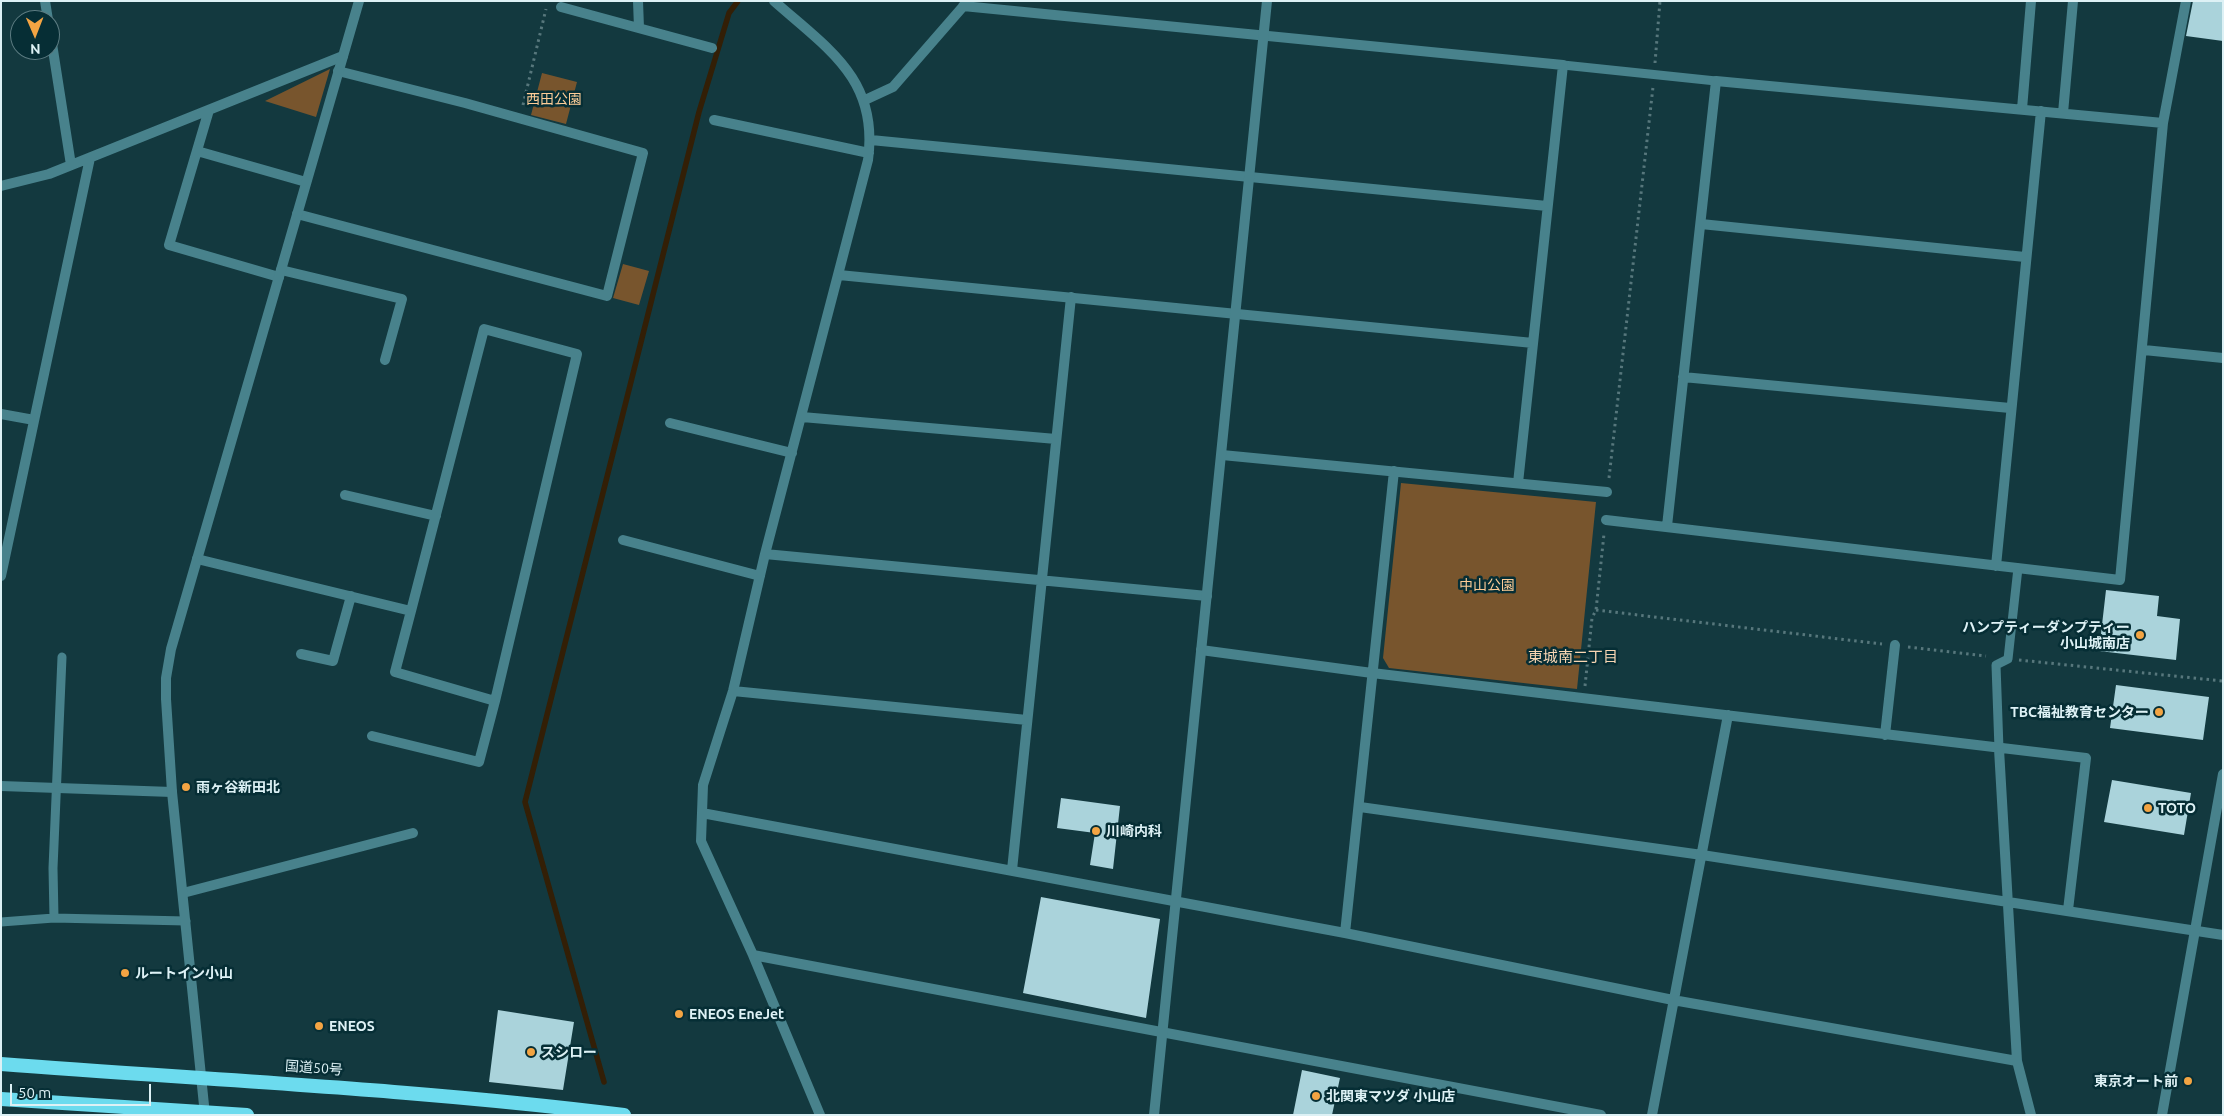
<!DOCTYPE html>
<meta charset="utf-8">
<style>
body{margin:0}
#map{position:relative;width:2224px;height:1116px;overflow:hidden;background:#13393f;font-family:Ubuntu,sans-serif}
canvas{display:block}
.frame{position:absolute;inset:0;border:2px solid #ddf1f5;pointer-events:none}
.north{position:absolute;left:10px;top:10px;width:50px;height:50px;box-sizing:border-box;background:#062e35;border:1px solid #5c7c82;border-radius:50%;rotate:179deg;font-size:14px;font-weight:700;line-height:20px;text-align:center;color:#ddf1f5}
.north::after{content:'';display:block;margin:auto;width:18px;height:22px;background:#f3a443;clip-path:polygon(50% 0,100% 100%,50% 72%,0 100%)}
.scale{position:absolute;left:10px;top:1084px;width:141px;height:22px;box-sizing:border-box;border:2px solid #ddf1f5;border-top:0;padding-left:6px;font-size:15px;line-height:18px;white-space:nowrap;color:#ddf1f5;-webkit-text-stroke:4px #062e35;paint-order:stroke}
</style>
<div id="map">
<canvas width="2224" height="1116"></canvas>
<div class="frame"></div>
<div class="north">N</div>
<div class="scale">50 m</div>
</div>
<script>
const ctx = document.querySelector('canvas').getContext('2d');
ctx.lineJoin = 'round';
function fillPath(path, color) { ctx.fillStyle = color; ctx.fill(path, 'evenodd'); }
function strokePath(path, color, width, dash) { ctx.strokeStyle = color; ctx.lineWidth = width; ctx.lineCap = dash ? 'butt' : 'round'; ctx.setLineDash(dash || []); ctx.stroke(path); }
function label(font, color, halo, rows, align = 'center') {
  ctx.font = font + ' Ubuntu,"Noto Sans JP",sans-serif'; ctx.lineWidth = 5; ctx.setLineDash([]); ctx.textBaseline = 'middle'; ctx.strokeStyle = halo; ctx.fillStyle = color; for (const [text, x, y, turn = 0] of rows) {
    ctx.save(); ctx.translate(x, y); ctx.rotate((+turn || 0) * Math.PI / 180); ctx.textAlign = isNaN(turn) ? turn : align; if (halo) ctx.strokeText(text, 0, 0); ctx.fillText(text, 0, 0); ctx.restore();
  }
}
const green = new Path2D(`
 M330,69L316,117L265,101Z
 M542,73L577,82L566,124L531,115Z
 M623,264L649,271L639,305L613,298Z
 M1401,483L1596,502L1577,689L1389,668L1383,658Z`);
const stream = new Path2D(`
 M604,1082L525,802L699,112L729,13L738,1`);
const building = new Path2D(`
 M2193,1H2223V41L2186,36Z
 M2106,590L2159,596L2157,616L2180,619L2176,660L2099,651Z
 M2116,685L2209,697L2203,740L2110,728Z
 M2112,780L2191,793L2184,835L2104,822Z
 M1061,798L1120,806L1113,869L1090,865L1095,833L1057,828Z
 M1041,897L1160,919L1146,1018L1023,993Z
 M498,1010L574,1022L563,1090L489,1082Z
 M1302,1070L1340,1078L1332,1115H1293Z`);
const path = new Path2D(`
 M1655,63L1660,1
 M523,105L546,9
 M1609,478L1653,87
 M1596,610L1882,644
 M1908,647L1986,656
 M2019,660L2223,681
 M1585,686L1592,618L1596,610L1604,534`);
const service = new Path2D(`
 M1563,65L1716,81
 M1999,749L1996,665L2008,659L2018,568
 M54,918L53,868L62,657
 M1,922L54,918L186,921`);
const minor = new Path2D(`
 M45,1L48,20
 M638,1L639,28
 M774,1C828,49 879,79 868,160L765,554L733,691L703,785L701,841L753,955L820,1115
 M963,6L1563,65L1518,483
 M561,7L712,48
 M50,31L71,165
 M865,100L893,87L967,2
 M2022,109L2031,1
 M209,110L169,245L279,277
 M2063,113L2073,1
 M714,120L869,153
 M871,140L1547,206
 M197,151L306,182
 M1,186L49,174L343,56
 M297,214L607,296L643,153L465,103L338,71
 M1701,224L2025,257
 M281,270L402,299L385,360
 M839,275L1533,343
 M2144,350L2223,358
 M1683,377L2010,408
 M1,414L34,420
 M802,417L1056,439
 M670,423L792,453
 M1222,455L1607,492
 M345,495L436,516
 M1606,520L2120,580L2163,123L2186,1
 M1667,526L1716,81L2163,123
 M623,540L760,576
 M765,554L1207,596
 M197,559L411,611L395,672L495,701L577,354L484,329L411,611
 M1996,566L2041,111
 M1,576L90,158
 M1201,650L1372,673L2086,758L2068,910
 M301,654L333,661L351,596
 M733,691L1027,720
 M1885,735L1895,645
 M372,736L479,762L495,701
 M1999,749L2017,1061L2031,1115
 M1,786L172,792
 M1360,807L1702,855L2223,935
 M702,813L1345,933L1673,1000L2017,1061
 M1012,870L1071,297
 M183,893L413,833
 M1345,933L1394,471
 M753,955L1601,1115
 M1652,1115L1728,715`);
const tertiary = new Path2D(`
 M205,1115L172,792L166,699V678L171,649L359,1
 M1154,1115L1267,1
 M2162,1115L2223,774`);
const trunk = new Path2D(`
 M1,1064C209,1080 417,1089 624,1115
 M1,1099L247,1115`);
const markers = [
 [2140,635,5,"#f3a443"],
 [2159,712,5,"#f3a443"],
 [186,787,5,"#f3a443"],
 [2148,808,5,"#f3a443"],
 [1096,831,5,"#f3a443"],
 [125,973,5,"#f3a443"],
 [679,1014,5,"#f3a443"],
 [319,1026,5,"#f3a443"],
 [531,1052,5,"#f3a443"],
 [2188,1081,5,"#f3a443"],
 [1316,1096,5,"#f3a443"]
];
const parkNames = [
 ["西田公園",554,99],
 ["中山公園",1487,585]
];
const poiNames = [
 ["ハンプティーダンプティー",2130,627,"right"],
 ["小山城南店",2130,643,"right"],
 ["TBC福祉教育センター",2149,712,"right"],
 ["雨ヶ谷新田北",196,787],
 ["TOTO",2158,808],
 ["川崎内科",1106,831],
 ["ルートイン小山",135,973],
 ["ENEOS EneJet",689,1014],
 ["ENEOS",329,1026],
 ["スシロー",541,1052],
 ["東京オート前",2178,1081,"right"],
 ["北関東マツダ 小山店",1326,1096]
];
const streetNames = [
 ["国道50号",314,1068,4]
];
const neighbourhoodNames = [
 ["東城南二丁目",1573,657]
];
fillPath(green, '#78552d');
strokePath(stream, '#331f06', 5.5);
fillPath(building, '#aad3db');
strokePath(path, '#57777c', 3, [2.5, 4]);
strokePath(service, '#48828c', 9);
strokePath(minor, '#48828c', 10);
strokePath(tertiary, '#48828c', 10);
strokePath(trunk, '#6cdbee', 14);
for (const [x, y, r, color] of markers) { const dot = new Path2D(); dot.arc(x, y, r, 0, 2 * Math.PI); ctx.fillStyle = color; ctx.fill(dot); strokePath(dot, '#062e35', 2); }
label('14px', '#fdcc97', '#062e35', parkNames);
label('bold 14px', '#ddf1f5', '#062e35', poiNames, 'left');
label('14px', '#ddf1f5', '#062e35', streetNames);
label('15px', '#f8d6b3', '#062e35', neighbourhoodNames);
</script>
